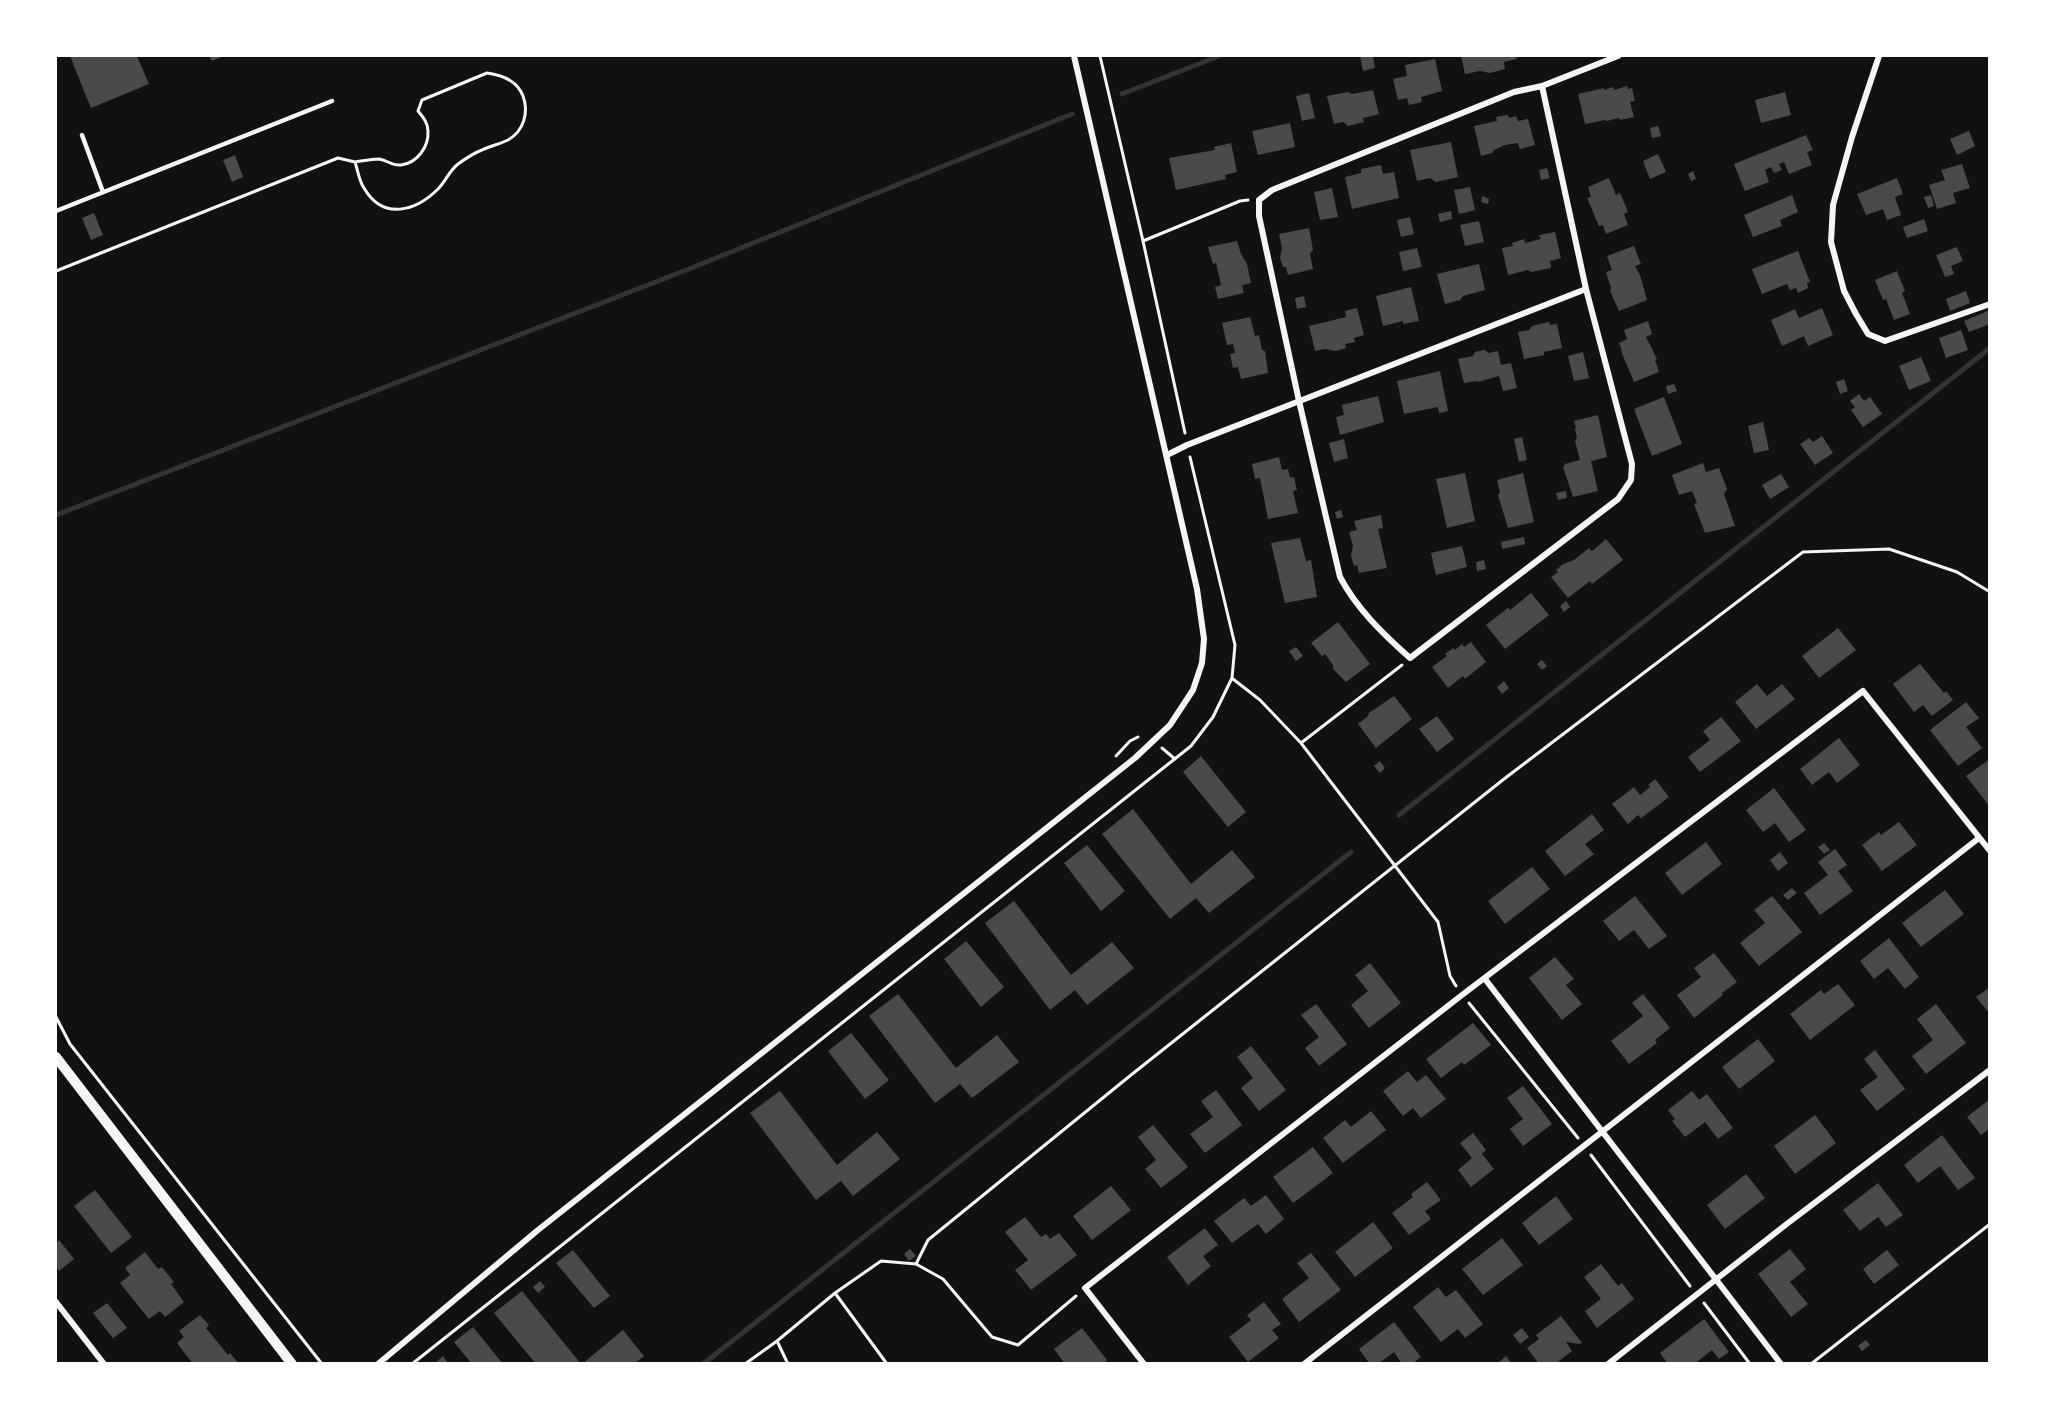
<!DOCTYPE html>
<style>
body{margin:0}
#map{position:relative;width:2045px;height:1419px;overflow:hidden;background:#111;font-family:"Sofia Sans Condensed",sans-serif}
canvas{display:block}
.frame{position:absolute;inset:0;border:57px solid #fff;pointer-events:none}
</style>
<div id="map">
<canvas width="2045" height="1419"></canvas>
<div class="frame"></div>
</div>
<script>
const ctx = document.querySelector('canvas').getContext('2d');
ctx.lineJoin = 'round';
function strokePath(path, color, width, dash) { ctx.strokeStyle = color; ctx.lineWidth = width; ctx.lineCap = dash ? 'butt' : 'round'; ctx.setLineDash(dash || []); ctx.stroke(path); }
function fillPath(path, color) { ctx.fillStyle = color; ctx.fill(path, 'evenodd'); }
const stream = new Path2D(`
 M1122,94L1219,56
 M56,515L689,269L1072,114
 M1399,815L1990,348
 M703,1364L1351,852`);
const building = new Path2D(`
 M70,56H137L149,84L91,108Z
 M209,56H224L212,61Z
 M1360,56H1373L1375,68L1363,71Z
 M1461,56H1516L1517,59L1504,62L1505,69L1490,73L1480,71L1465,74Z
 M1435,59L1442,91L1421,97L1422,102L1409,105L1407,98L1398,100L1393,79L1407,76L1405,65Z
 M1627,86L1628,89L1632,88L1635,101L1630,102L1634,117L1620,120L1619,118L1607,121L1605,120L1585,124L1578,94L1604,88V90L1613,87L1614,90Z
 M1373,90L1379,114L1363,118L1364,122L1348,126L1343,122L1334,124L1327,96L1348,92L1352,94Z
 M1785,92L1791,115L1761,123L1755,100Z
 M1309,93L1315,118L1302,121L1296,96Z
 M1508,115L1509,118L1516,116L1518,121L1528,119L1535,145L1520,149L1518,143L1505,145L1494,150L1492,153L1481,156L1474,126L1497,121L1496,117Z
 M1290,123L1295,147L1258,155L1252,131Z
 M1658,126L1661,136L1652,138L1650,128Z
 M1969,131L1975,146L1957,155L1950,139Z
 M1806,135L1813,150L1807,152L1812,165L1789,174L1784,162L1779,164L1782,170L1774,173L1771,167L1765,170L1769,182L1745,191L1734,164Z
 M1451,142L1458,177L1436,182L1430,178L1417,181L1410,150Z
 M1231,143L1237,172L1225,175L1226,179L1176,190L1169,158L1215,150L1214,147Z
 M1658,154L1666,172L1650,179L1643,161Z
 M235,155L243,177L232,182L223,160Z
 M1962,164L1970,188L1953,193L1956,203L1937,209L1929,185L1945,180L1941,170Z
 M1381,165L1383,174L1394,172L1399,198L1352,209L1345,177L1361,173V169Z
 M1547,168L1550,178L1541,180L1539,170Z
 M1693,171L1696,179L1691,181L1688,174Z
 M1609,178L1616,195L1620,193L1628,212L1624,214L1628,225L1606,234L1603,225L1599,226L1587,198L1591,197L1588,187Z
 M1897,178L1903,194L1895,197L1901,215L1887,220L1883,209L1866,215L1857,194Z
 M1470,187L1475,210L1459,214L1454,190Z
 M1332,188L1338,217L1320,220L1314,192Z
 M1792,195L1798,212L1780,220L1782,226L1753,237L1744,215Z
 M1931,195L1934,206L1928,208L1924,197Z
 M1482,196L1489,199L1488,204L1481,202Z
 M1451,211L1452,219L1440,222L1438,214Z
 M94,213L103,235L91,240L82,218Z
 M1410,217L1414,234L1401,237L1397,220Z
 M1924,219L1928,231L1907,238L1903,227Z
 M1479,221L1484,242L1465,246L1460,225Z
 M1309,228L1313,250L1310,254L1313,269L1288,275L1286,267H1283L1280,258L1282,248L1279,234Z
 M1555,232L1561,258L1550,261L1551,268L1531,272L1528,270L1508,275L1502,248L1513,246L1512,243L1524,239L1525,243L1541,239L1539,235Z
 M1237,241L1241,254L1247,264L1251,283L1242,285L1244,293L1218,299L1215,287L1221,285L1216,263L1213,264L1208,247Z
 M1634,246L1641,264L1635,266L1640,275L1647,300L1619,311L1610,291L1611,288L1606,272L1612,270L1607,256Z
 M1957,247L1963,261L1951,266L1954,274L1945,277L1936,255Z
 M1417,248L1422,267L1403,271L1399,252Z
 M1798,251L1810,282L1807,283L1808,288L1798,293L1796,288L1790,290L1787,284L1762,294L1752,269Z
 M1479,264L1485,290L1463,296L1460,300L1445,304L1437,274Z
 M1897,271L1905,291L1902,293L1910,314L1894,320L1886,299L1883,300L1875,280Z
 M1411,287L1419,321L1403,324V321L1383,326L1376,296Z
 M1966,291L1970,303L1950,311L1946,299Z
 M1304,296L1306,307L1297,309L1295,298Z
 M1357,308L1364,335L1354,338L1355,342L1345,344L1346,348L1336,351L1325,349L1315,351L1309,326L1346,317L1345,311Z
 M1822,308L1833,335L1808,346L1804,336L1782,346L1771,320L1795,309L1799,318Z
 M1990,310V324L1969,332L1964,321Z
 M1250,317L1255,336L1259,335L1262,350L1265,351L1268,373L1241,379L1238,367L1233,368L1230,354L1235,353L1233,344L1227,345L1222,323Z
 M1648,321L1652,334L1646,337L1657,359L1655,360L1659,372L1634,382L1621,351H1622L1619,343L1627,339L1624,330Z
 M1549,322L1550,325L1557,324L1562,348L1544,352V355L1524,359L1518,332L1529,330L1532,326Z
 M1961,330L1968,350L1946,358L1939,338Z
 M1485,350L1488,353L1498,351L1501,365L1511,363L1517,388L1503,391L1499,376L1478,382L1476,381L1464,383L1458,359L1473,356L1475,352Z
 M1583,352L1589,378L1574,381L1568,356Z
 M1921,357L1931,381L1909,390L1899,366Z
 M1440,371L1448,411L1439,413L1438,407L1404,414L1397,381Z
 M1844,379L1848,391L1840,394L1836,382Z
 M1674,384L1677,391L1668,394L1666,386Z
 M1859,394L1864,401L1870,397L1882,414L1863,427L1851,410L1855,407L1850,401Z
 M1378,396L1384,422L1340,435L1336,417L1344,415L1342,405Z
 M1664,397L1682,444L1652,456L1634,409Z
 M1598,415L1607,457L1591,461L1598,491L1573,497L1563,467L1565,464L1580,460L1575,441L1577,438L1575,429L1576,428L1574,421Z
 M1763,422L1769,450L1754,453L1748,426Z
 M1822,436L1833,453L1815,465L1800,444L1809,438L1813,442Z
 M1522,437L1527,460L1519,462L1514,439Z
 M1344,439L1348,458L1334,462L1329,443Z
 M1279,457L1282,470L1288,469L1290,478L1294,477L1297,490L1293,491L1298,513L1268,519L1260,478L1255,479L1252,464Z
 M1703,463L1706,472L1719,468L1727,489L1724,494L1735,526L1705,533L1694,504L1697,503L1692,491L1679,495L1672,475Z
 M1465,473L1475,521L1447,528L1436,479Z
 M1523,473L1534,522L1508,528L1498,495L1500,492L1497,480Z
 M1781,474L1789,487L1770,499L1762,485Z
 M1566,491L1567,498L1558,500L1556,493Z
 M1341,510L1343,517L1337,519L1335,512Z
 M1381,515L1383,528L1378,529L1387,568L1359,573L1357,565L1354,566L1351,555L1353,546L1349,532L1357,530L1354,521Z
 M1524,537L1525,544L1502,549L1501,542Z
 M1300,538L1306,561L1311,560L1317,597L1285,603L1271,543Z
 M1606,539L1623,560L1592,584L1590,581L1568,598L1551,577L1558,572L1556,570L1563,564L1574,560L1589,548L1592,551Z
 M1462,546L1467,567L1436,575L1431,553Z
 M1484,560L1486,569L1477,571L1476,562Z
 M1531,593L1549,615L1505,649L1486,625L1508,608L1510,610Z
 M1566,601L1570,607L1564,612L1560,606Z
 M1338,622L1370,664L1346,682L1333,669V665L1325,654L1322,656L1311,643Z
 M1838,628L1856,650L1819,678L1802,656Z
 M1471,642L1486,662L1465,679L1463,676L1448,688L1432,667L1447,656L1445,654L1453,648L1455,650L1462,644L1464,647Z
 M1296,647L1303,656L1296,661L1289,651Z
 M1542,660L1547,666L1542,670L1537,664Z
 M1920,664L1944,693L1946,691L1953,700L1932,716L1923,705L1914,712L1893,684Z
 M1504,681L1509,688L1502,694L1497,687Z
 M1757,684L1767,696L1782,684L1795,699L1756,729L1735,702Z
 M1394,696L1412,719L1376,748L1358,724L1368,716L1369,713Z
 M1966,702L1979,718L1966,727L1982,748L1958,766L1930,730Z
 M1437,716L1454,739L1437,752L1419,729Z
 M1721,717L1741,741L1700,772L1688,757L1710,740L1703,731Z
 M1839,738L1860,765L1837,783L1829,772L1812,785L1800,769Z
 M1201,756L1246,812L1228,827L1183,772Z
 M1990,759V807L1966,776Z
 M1380,761L1385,768L1380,773L1374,766Z
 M1655,779L1669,797L1641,818L1638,815L1628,824L1612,804L1634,787L1640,795L1650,787L1648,785Z
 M1774,788L1806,830L1789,842L1775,823L1763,832L1746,810Z
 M1133,809L1191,884L1232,850L1255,877L1209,913L1196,898L1170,919L1102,834Z
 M1592,814L1604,830L1585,844L1594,854L1565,876L1545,851Z
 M1899,822L1917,845L1882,871L1862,845L1879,832L1881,835Z
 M1706,842L1722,864L1682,895L1665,873Z
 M1824,843L1830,850L1824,854L1818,847Z
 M1087,845L1125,891L1101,911L1064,863Z
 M1835,849L1847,865L1838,871L1853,891L1820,915L1804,893L1828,875L1818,862Z
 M1780,852L1788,863L1778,871L1770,860Z
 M1532,867L1550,889L1505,924L1488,901Z
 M1792,888L1797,893L1788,900L1783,895Z
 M1945,890L1964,914L1921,947L1902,923Z
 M1635,896L1667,936L1649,949L1634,930L1619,941L1603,921Z
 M1772,896L1802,932L1759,966L1740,943L1765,923L1754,910Z
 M1014,901L1071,975L1112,942L1134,968L1087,1005L1075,990L1050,1010L985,923Z
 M1889,938L1919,977L1905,989L1888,968L1874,979L1860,961Z
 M966,941L1004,987L981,1007L944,959Z
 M1714,953L1737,982L1722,993L1723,995L1694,1018L1677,995L1701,977L1694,968Z
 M1555,957L1574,979L1566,985L1582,1004L1562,1020L1529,978Z
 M1370,963L1401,1003L1369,1028L1351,1005L1368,991L1355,975Z
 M1838,984L1855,1005L1810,1040L1790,1014L1821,990L1824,994Z
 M1990,987V1014L1976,997Z
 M898,994L956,1068L997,1035L1019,1062L972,1098L960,1084L935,1103L869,1016Z
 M1643,994L1670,1028L1655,1040L1657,1043L1629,1064L1611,1041L1643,1016L1632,1003Z
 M1316,1004L1347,1044L1319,1066L1305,1048L1319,1037L1301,1015Z
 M1936,1004L1966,1043L1926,1074L1912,1056L1933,1040L1917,1019Z
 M1473,1023L1491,1045L1464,1065L1462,1062L1441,1078L1426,1059Z
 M851,1033L889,1080L865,1099L828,1051Z
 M1758,1039L1775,1061L1739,1089L1722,1067Z
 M1251,1046L1286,1090L1259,1111L1241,1088L1253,1078L1237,1057Z
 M1875,1050L1905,1089L1877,1111L1860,1090L1878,1077L1864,1059Z
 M1408,1071L1417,1082L1426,1075L1446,1099L1421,1118L1413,1108L1403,1116L1383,1091Z
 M1523,1086L1552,1124L1523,1146L1510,1129L1523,1119L1507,1098Z
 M1216,1090L1242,1125L1205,1153L1190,1134L1213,1117L1201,1101Z
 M780,1091L837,1165L877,1132L900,1159L853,1196L841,1181L816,1200L750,1113Z
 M1692,1091L1699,1100L1707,1094L1733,1128L1718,1139L1705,1122L1685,1137L1672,1121L1675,1119L1668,1110Z
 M1990,1099V1128L1981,1135L1967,1117Z
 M1371,1111L1386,1130L1343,1163L1323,1138L1345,1120L1351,1127Z
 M1815,1115L1836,1143L1795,1174L1774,1146Z
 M1153,1125L1188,1167L1161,1188L1145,1169L1156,1160L1138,1137Z
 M1473,1133L1486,1150L1482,1154L1494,1169L1471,1187L1458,1170L1472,1158L1460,1143Z
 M1942,1135L1975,1178L1958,1190L1940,1166L1918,1183L1904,1165Z
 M1313,1147L1333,1173L1293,1203L1273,1177Z
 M1746,1174L1765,1198L1725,1229L1707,1205Z
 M1427,1182L1441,1200L1425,1211L1431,1219L1409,1235L1392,1213L1413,1197L1411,1194Z
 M1878,1183L1903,1215L1886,1227L1878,1217L1860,1231L1843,1210Z
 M1111,1186L1131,1210L1092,1240L1073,1216Z
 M95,1190L132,1237L111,1253L74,1206Z
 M1266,1195L1284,1219L1266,1234L1258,1224L1232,1243L1214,1221L1244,1198L1251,1206Z
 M1556,1196L1573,1219L1539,1245L1522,1223Z
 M1025,1217L1041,1237L1046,1234L1050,1239L1059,1233L1077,1255L1031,1290L1015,1270L1028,1260L1005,1232Z
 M1373,1222L1393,1248L1355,1277L1335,1252Z
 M1205,1228L1218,1245L1203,1256L1211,1266L1188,1285L1167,1257Z
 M1502,1238L1523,1265L1483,1295L1462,1269Z
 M59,1240L74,1259L59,1271L56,1266V1243Z
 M910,1249L916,1256L909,1261L904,1254Z
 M1790,1249L1806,1269L1790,1282L1808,1304L1791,1317L1758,1274Z
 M573,1250L610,1296L594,1308L556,1263Z
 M1887,1250L1899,1265L1874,1284L1863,1269Z
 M145,1252L158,1269L162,1267L174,1282L171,1284L184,1302L165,1317L160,1311L149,1319L120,1283L130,1275L125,1268Z
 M1311,1253L1341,1290L1299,1322L1282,1299L1309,1278L1297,1263Z
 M1601,1264L1618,1286L1622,1283L1634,1299L1597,1328L1585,1311L1601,1299L1584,1277Z
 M540,1281L545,1287L538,1293L533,1287Z
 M1438,1287L1446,1297L1456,1290L1483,1324L1465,1338L1458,1329L1441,1342L1413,1307Z
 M522,1291L581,1364H536L494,1313Z
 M1264,1302L1281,1324L1272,1330L1279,1338L1248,1362L1229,1337L1251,1320L1247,1315Z
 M107,1303L127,1328L113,1338L93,1313Z
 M200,1315L209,1325L206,1328L228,1355L230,1353L239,1364H193L177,1343L184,1337L179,1331Z
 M1561,1316L1582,1343L1579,1344L1566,1342L1572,1351L1555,1364H1539L1527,1348L1539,1339L1536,1335Z
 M1704,1319L1729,1352L1719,1359L1712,1350L1694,1364H1668L1660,1353Z
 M1394,1322L1421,1357L1412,1364H1402L1394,1352L1378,1364H1370L1359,1349Z
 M473,1327L503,1364H472L454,1342Z
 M1082,1328L1107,1360L1103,1364H1065L1054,1349Z
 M1522,1328L1529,1337L1520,1344L1513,1335Z
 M623,1330L644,1356L634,1364H582Z
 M1866,1340L1870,1345L1862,1351L1858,1346Z
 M443,1356L448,1363L434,1364Z
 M1506,1356L1512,1364H1497Z`);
const path = new Path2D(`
 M1100,56L1143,241L1185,433
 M487,73C502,75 517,80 523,96C529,112 524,131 508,140C500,144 490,146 482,150C474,153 465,159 458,164C449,171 446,181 438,189C416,211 383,221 364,188C359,181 358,171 355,162C362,161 372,159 379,159C387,160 392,166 401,165C417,163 429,147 428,131C428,123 423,117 418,111L422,100Z
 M1143,241L1240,201L1248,200
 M56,271L338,158L355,162
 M1233,679L1260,700L1301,743L1438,922L1450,976L1456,986
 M1301,743L1402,665
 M1162,748L1175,759
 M1116,756L1130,741L1138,737
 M1469,1003L1578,1138
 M56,1017L70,1044L322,1364
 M1591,1155L1690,1286
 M916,1264L928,1240L1131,1075L1504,779L1803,552L1889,549L1957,572L1990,592
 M835,1293L887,1364
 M1704,1303L1750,1364
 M777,1341L788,1364
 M412,1364L1191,746L1213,717L1232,678L1235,645L1190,457
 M745,1364L777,1341L835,1293L881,1261L916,1264L943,1279L992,1337L1018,1345L1076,1296
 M1811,1364L1990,1224`);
const service = new Path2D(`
 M82,135L103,192
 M56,211L332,101`);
const minor = new Path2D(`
 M1879,56L1852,137L1833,205L1831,242L1844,291L1856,314L1868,334L1885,341L1990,304
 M1586,289L1632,464L1631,480L1618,499L1410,658C1383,634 1357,609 1340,577L1299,401L1259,216V200L1272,190L1514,92L1542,86L1618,56
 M1167,455L1187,445L1586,289L1542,86
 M1485,979L1781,1364
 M56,1302L104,1364
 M378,1364L538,1230L1135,758L1170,725L1193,690L1202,663L1204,639L1197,589L1074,56
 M1144,1364L1085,1288L1462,995L1863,691L1990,851
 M1304,1364L1979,838
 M1608,1364L1788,1223L1990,1070`);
const tertiary = new Path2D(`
 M56,1057L292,1364`);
strokePath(stream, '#333', 5);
fillPath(building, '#4a4a4a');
strokePath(path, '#f5f5f5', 3);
strokePath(service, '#f5f5f5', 4.5);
strokePath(minor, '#f5f5f5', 6);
strokePath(tertiary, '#f5f5f5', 10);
</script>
